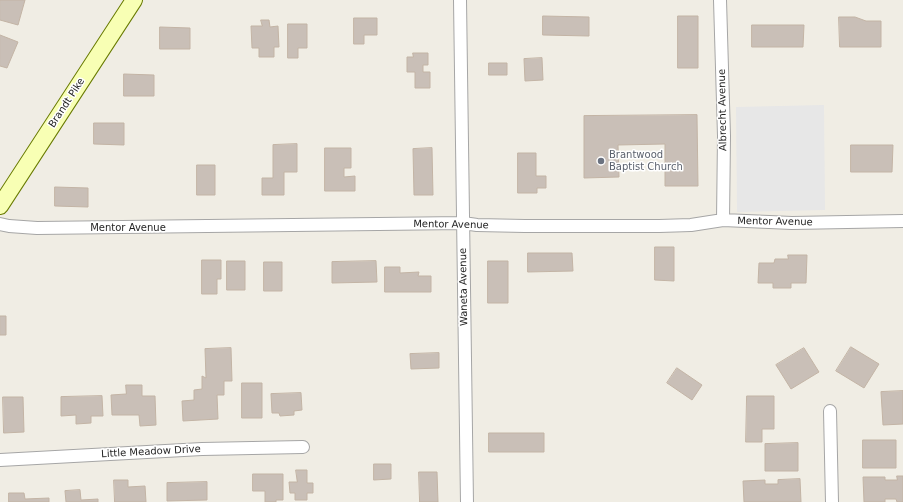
<!DOCTYPE html>
<style>
body{margin:0}
canvas{display:block;background:#f0ede4}
</style>
<canvas width="903" height="502"></canvas>
<script>
const ctx = document.querySelector('canvas').getContext('2d');
ctx.lineJoin = 'round';
function fillPath(path, color) { ctx.fillStyle = color; ctx.fill(path, 'evenodd'); }
function strokePath(path, color, width, dash) { ctx.strokeStyle = color; ctx.lineWidth = width; ctx.lineCap = dash ? 'butt' : 'round'; ctx.setLineDash(dash || []); ctx.stroke(path); }
function label(font, color, halo, rows, align = 'center') {
  ctx.font = font + ' "DejaVu Sans",sans-serif'; ctx.lineWidth = 3; ctx.setLineDash([]); ctx.textBaseline = 'middle'; ctx.strokeStyle = halo; ctx.fillStyle = color; for (const [text, x, y, turn = 0] of rows) {
    ctx.save(); ctx.translate(x, y); ctx.rotate((+turn || 0) * Math.PI / 180); ctx.textAlign = isNaN(turn) ? turn : align; if (halo) ctx.strokeText(text, 0, 0); ctx.fillText(text, 0, 0); ctx.restore();
  }
}
const parking = new Path2D(`
 M824,105L825,210L737,212L736,107Z`);
const building = new Path2D(`
 M0,0H25L18,25L0,20Z
 M543,16L589,17V36L543,35Z
 M678,16H698V68H678Z
 M839,17H855L866,21H881V47H840Z
 M354,18H377V35H364V44H354Z
 M261,20H269L270,27L278,26L279,47H274V57H259V48H252L251,26H262Z
 M288,24H307V48H298V58H288Z
 M752,25H804L803,47H752Z
 M160,27L190,28V49H160Z
 M0,35L18,42L7,68L0,66Z
 M413,53H428V65H423V72H430V88H415V72H407V57H413Z
 M542,58L543,80L525,81L524,59Z
 M489,63H507V75H489Z
 M124,74L154,75V96H124Z
 M697,115L698,186H665V144L618,145L619,177L584,178V116Z
 M94,123H124V145L94,144Z
 M297,144V172H284V195H262V178H273V145Z
 M851,145H893L892,172H851Z
 M325,148H351V168H344V177L355,176V191H325Z
 M432,148L433,195H414L413,149Z
 M518,153H536V176H546V188H537V193H518Z
 M197,165H215V195H197Z
 M55,187L88,188V207L55,206Z
 M655,247H674V281L655,280Z
 M528,253H572L573,271L528,272Z
 M788,255H807L806,283H791V288H773V283H758L759,263H774L775,259H788Z
 M202,260H221V279H217V294H202Z
 M227,261H245V290H227Z
 M376,261L377,282L332,283V262Z
 M488,261H508V303H488Z
 M264,262H282V291H264Z
 M385,267H400V273L419,272L418,276H431V292H385Z
 M0,316H6V335H0Z
 M851,347L879,364L864,388L836,371Z
 M231,348L232,381H224V395H217L218,419L183,421L182,401L194,400V390L202,389V376L206,378L205,349Z
 M804,348L819,372L791,389L776,365Z
 M439,353V368L411,369L410,354Z
 M677,368L702,385L692,400L667,383Z
 M242,383H262V418H242Z
 M126,385H142V396H155L156,425L140,426L139,415H112L111,395L126,394Z
 M903,391V424L883,425L881,392Z
 M301,393L302,410L294,411V415L280,416L279,413H272L271,394Z
 M102,396L103,416H91V423L76,424V415L61,416V397Z
 M747,396H774V429H762V442H746Z
 M3,397H23L24,432L4,433Z
 M489,433H544V452H489Z
 M863,440H896V468H863Z
 M798,443V471H765V444Z
 M374,464H391V479L374,480Z
 M296,470H307V483H313V493H307V500H295V493H290L289,482H297Z
 M419,472H437L438,502H420Z
 M253,474H283V500H276V502H265V491H253Z
 M897,476H903V502H897L896,499H885V502H864L863,477H885V480H897Z
 M800,479L801,502H744L743,481L765,480V484H778V480Z
 M114,480H128V487L145,486L146,502H115Z
 M207,482V500L167,501V483Z
 M80,490L81,500L98,499V502H66L65,491Z
 M9,493H24L25,499L49,498V502H9Z`);
const minor = new Path2D(`
 M460,0L467,502
 M720,0L724,136L723,220
 M0,224L9,226L37,228L463,223L477,225L525,226H659L691,225L723,220L792,223L903,221
 M830,411L832,502
 M0,460L202,449L303,447`);
const secondary = new Path2D(`
 M0,206L134,0`);
const markers = [
 [601,161,4,"#6b7280"]
];
const streetNames = [
 ["Brandt Pike",67,103,-57],
 ["Albrecht Avenue",723,110,-91],
 ["Mentor Avenue",775,222,1],
 ["Mentor Avenue",451,225,1],
 ["Mentor Avenue",128,228],
 ["Waneta Avenue",464,287,-91],
 ["Little Meadow Drive",151,452,-3]
];
const worshipNames = [
 ["Brantwood",609,155],
 ["Baptist Church",609,167]
];
fillPath(parking, '#e7e7e7');
fillPath(building, '#c9bfb7');
strokePath(building, '#c3b4a5', 1);
strokePath(minor, '#a6a6a6', 14);
strokePath(secondary, '#697b00', 18);
strokePath(minor, '#fff', 12);
strokePath(secondary, '#f8ffb4', 16);
for (const [x, y, r, color] of markers) { const dot = new Path2D(); dot.arc(x, y, r, 0, 2 * Math.PI); ctx.fillStyle = color; ctx.fill(dot); strokePath(dot, '#fff', 1.5); }
label('10px', '#1f1f1f', '#fff', streetNames);
label('10px', '#5b616d', '#fff', worshipNames, 'left');
</script>
